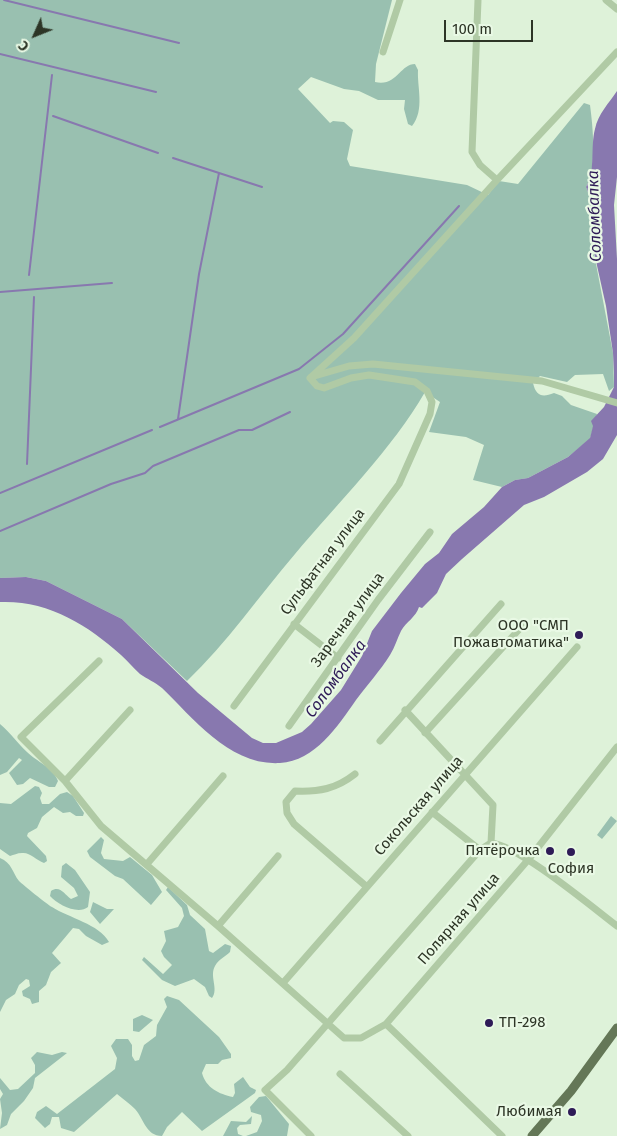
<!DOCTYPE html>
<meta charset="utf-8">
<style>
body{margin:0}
#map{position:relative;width:617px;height:1136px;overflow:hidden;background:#def2d9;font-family:"Fira Sans",sans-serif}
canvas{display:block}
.north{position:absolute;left:10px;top:10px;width:50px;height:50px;-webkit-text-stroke:4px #e9f9e5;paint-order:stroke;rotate:226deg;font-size:14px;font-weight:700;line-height:20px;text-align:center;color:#2d3526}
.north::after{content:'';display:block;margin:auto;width:18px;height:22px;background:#2d3526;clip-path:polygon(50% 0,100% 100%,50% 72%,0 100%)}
.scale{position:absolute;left:444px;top:20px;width:89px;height:22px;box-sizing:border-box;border:2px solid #2d3526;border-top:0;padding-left:6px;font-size:15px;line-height:18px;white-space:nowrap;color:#2d3526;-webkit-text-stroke:4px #e9f9e5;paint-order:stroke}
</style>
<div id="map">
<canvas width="617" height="1136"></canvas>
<div class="north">С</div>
<div class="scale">100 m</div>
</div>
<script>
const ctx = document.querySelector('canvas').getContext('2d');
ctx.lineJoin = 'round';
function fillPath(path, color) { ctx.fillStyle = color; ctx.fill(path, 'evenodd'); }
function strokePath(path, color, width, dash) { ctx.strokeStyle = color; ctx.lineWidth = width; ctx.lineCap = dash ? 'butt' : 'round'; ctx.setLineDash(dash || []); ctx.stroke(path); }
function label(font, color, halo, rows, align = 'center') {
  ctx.font = font + ' "Fira Sans",sans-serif'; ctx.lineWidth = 4.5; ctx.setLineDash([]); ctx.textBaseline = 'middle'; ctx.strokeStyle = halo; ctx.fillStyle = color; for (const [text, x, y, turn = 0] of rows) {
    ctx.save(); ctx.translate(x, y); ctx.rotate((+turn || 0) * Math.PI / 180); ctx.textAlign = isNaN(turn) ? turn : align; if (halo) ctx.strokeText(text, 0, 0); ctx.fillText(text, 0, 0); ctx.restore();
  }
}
const green = new Path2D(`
 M0,0H392L376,64L375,82C397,87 400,64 415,64L418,70C417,87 425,110 412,126L408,124L404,109L405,100H378L359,91L344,89L311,77L298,89L330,123L333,121L344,122L353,130L347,159L350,166L467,185L488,195L499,181L518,184L584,103L590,105C593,128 597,168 586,187L593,205L592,243L613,353L614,387L609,391L603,374L575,375L567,382L540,376L533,383C536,396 542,398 554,393L562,396L571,405L597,414L590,439L568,457L528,478L515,480L502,487L473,480L484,445L466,437L429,432L440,402L425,392C393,448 337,504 295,554C259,596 227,643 187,681L122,619L46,581L26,577L0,578Z
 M0,724C11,733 17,743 27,752C37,762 53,767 58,781L55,787H49L30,778L23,784L17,785L9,773L22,760L19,758L7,772L0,775Z
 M35,786L39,787L42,793L40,798L42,804H49L60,794L67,792L73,796L84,813L83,816H76L70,812L63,813L54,807L42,817L37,828L28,833L27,836L46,856L47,861L44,863C36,860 30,852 22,853C17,853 14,855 10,856L0,849V803L11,804Z
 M611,816L617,821L602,839L597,835Z
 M101,837L104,840L101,853L104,859L123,861L130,857L152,875L162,892L151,905L123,879L115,876L90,857L87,851Z
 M0,858C12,863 12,872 19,881C22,884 48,905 52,907C69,918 99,924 109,942L102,945L86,936L79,929L73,928L52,953L61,963L51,972L46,985L39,991V1002L32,1004L30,999L23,996L22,991L30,986L29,980L26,979L19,985L15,994L6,1000L0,1012Z
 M66,863L75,870L90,892L88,907C78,915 58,905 50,896L51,891C60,885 64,894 71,899L78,896L74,888L61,877L62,866Z
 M168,887L187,905L190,915L205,929L209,951L213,953L225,944L231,946L230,952C225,957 219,959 215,966C209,976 219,989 212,998L209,996L205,987L194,979L175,986L162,980L142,960L144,957L163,974L172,965L164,957L161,951L166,941L164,931L178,927L184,916L182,908L166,890Z
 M93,902L107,909H114L100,924L90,912Z
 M167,996L179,1000L219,1037L231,1054V1058L222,1060L218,1064H206L202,1073C206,1088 219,1094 233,1097L235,1093L234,1084L243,1077L250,1087L256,1090L255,1093L202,1131L182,1112L167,1127L162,1136C146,1136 144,1119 135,1109C130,1104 123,1099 117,1094L74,1132L61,1128L59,1117H52L50,1124L45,1128L35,1118L37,1112L46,1106L57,1114L115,1069L117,1058L111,1046L116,1039H128L132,1045V1056L135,1061L139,1060L144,1045L156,1036L157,1025L167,1007L164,999Z
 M142,1015L153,1020L139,1032L133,1031V1019Z
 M37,1052L52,1055L62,1052L67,1053L35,1078L33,1088L24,1101L11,1114L7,1125L0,1129L2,1113L0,1099L3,1094L0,1089V1078L10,1090L18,1089L35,1073V1065L31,1058Z
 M266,1096L289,1124L287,1136H246L257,1132L262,1121L261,1115L251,1112L250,1107L259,1097Z
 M252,1116L251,1124L240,1125L237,1128L238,1134L243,1136H223L231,1121L246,1122Z`);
const water = new Path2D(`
 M617,91V177L614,205L617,259V435L603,459L587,472L544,497L524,505L462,559L446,574L437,593L422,608L419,607C416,617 406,622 401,631C397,639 395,647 390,655C380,671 367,685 356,700C338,726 315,761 280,763C230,766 194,719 162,688C155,682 147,679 140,674C133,668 128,661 121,655C87,624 47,600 0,602V578L26,577L46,581L122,619L198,693L252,738L263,743H276L302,732L311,724L341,690L362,656L372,631L401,593L425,564L439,553L452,534L484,507L502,487L515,480L528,478L568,457L590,438L593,426L591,421L604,407L614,387V373L613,353L606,306L592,243L593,205L586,187C596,170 590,148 595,129C598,114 609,103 617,91Z`);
const stream = new Path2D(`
 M4,0L179,43
 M0,54L156,92
 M53,116L158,153
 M173,158L262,187
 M29,275L52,75
 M0,292L112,283
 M178,419L199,274L219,173
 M160,427L299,369L343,334L459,206
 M27,464L34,297
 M0,493L152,430
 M0,531L111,484L145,473L153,466L239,430H252L290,412`);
const minor = new Path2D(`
 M478,0L472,152L480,165L497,180
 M606,0L617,9
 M383,52L400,0
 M311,377L349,366L373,364L542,381L617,403
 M294,624L338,658
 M99,661L21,737L65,781L101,826L218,926L344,1038H361L386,1024L528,860L617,747
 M234,706L399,484L430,414L432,402L427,391L415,382L369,375L351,378L324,388L317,386L310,378L354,338L497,180L617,52
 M289,726L378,600L430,532
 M425,733L524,624
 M380,741L501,604
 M355,774C336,789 319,792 295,791L286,802L287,813L294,824L367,887
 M65,781L130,710
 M432,812L480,850
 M491,843C518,845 592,907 617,926
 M147,864L223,776
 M218,926L278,856
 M283,983L577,647
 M386,1024L502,1136
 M340,1074L408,1136
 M311,1136L265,1090L287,1070L480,850L491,843L493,805L405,710`);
const major = new Path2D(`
 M532,1136L571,1091L617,1028`);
const markers = [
 [579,635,5,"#2e1b57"],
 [550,851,5,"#2e1b57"],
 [571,852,5,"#2e1b57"],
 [489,1023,5,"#2e1b57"],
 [572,1112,5,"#2e1b57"]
];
const streetNames = [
 ["Сульфатная улица",323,562,-53],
 ["Заречная улица",348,620,-54],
 ["Сокольская улица",419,806,-49],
 ["Полярная улица",459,919,-49]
];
const poiNames = [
 ["ООО \"СМП",569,626],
 ["Пожавтоматика\"",569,643],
 ["Пятёрочка",540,851],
 ["София",571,869,"center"],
 ["ТП-298",499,1023,"left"],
 ["Любимая",562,1112]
];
const waterNames = [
 ["Соломбалка",595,216,-92],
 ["Соломбалка",336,679,-54]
];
fillPath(green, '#99c0b0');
fillPath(water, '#8878af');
strokePath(stream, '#8878af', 2);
strokePath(minor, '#b0caa5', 7);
strokePath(major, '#647757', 9);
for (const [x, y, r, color] of markers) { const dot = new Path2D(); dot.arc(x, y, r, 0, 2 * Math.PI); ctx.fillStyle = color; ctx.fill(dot); strokePath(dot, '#e9f9e5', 2); }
label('15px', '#2d3526', '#e9f9e5', streetNames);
label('15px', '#2d3526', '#e9f9e5', poiNames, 'right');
label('italic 16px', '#2e1b57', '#e9f9e5', waterNames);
</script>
